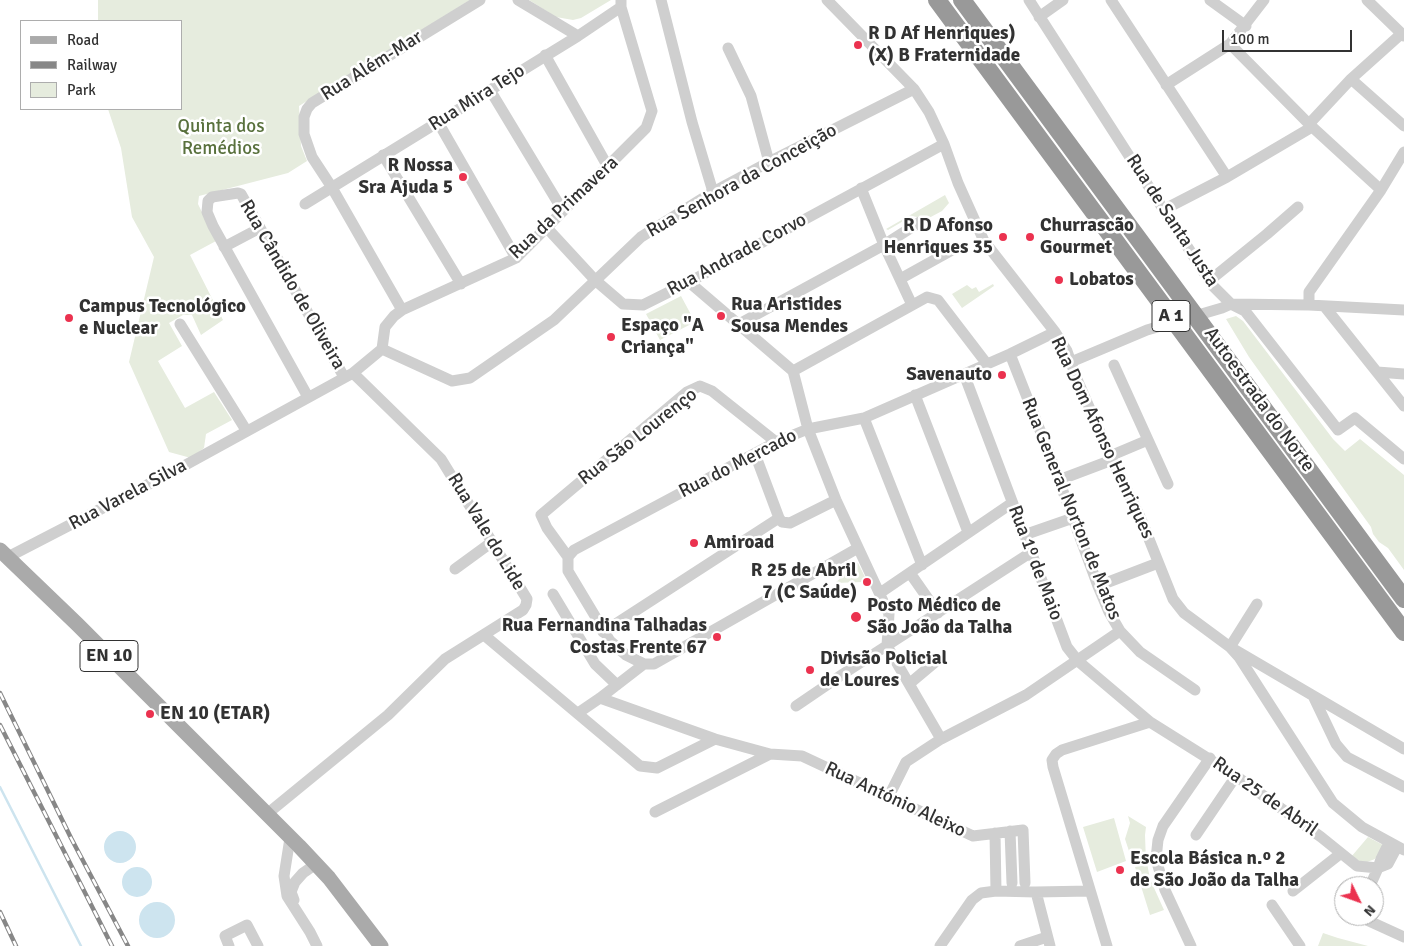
<!DOCTYPE html>
<html>
<head>
<meta charset="utf-8">
<style>
  body { margin:0 }
  #map { position:relative; width:1404px; height:946px; overflow:hidden; background:#fff; font-family:Signika,sans-serif }
  canvas { display:block }
  .legend { position:absolute; left:20px; top:20px; width:162px; height:90px; box-sizing:border-box; background:#fff; border:1px solid #adadad; margin:0; padding:6px 9px; list-style:none; font-size:15px; color:#323232 }
  .legend li { display:flex; align-items:center; gap:10px; height:25px }
  .legend b { width:25px; border:1px solid #adadad }
  .north { position:absolute; left:1334px; top:876px; width:50px; height:50px; box-sizing:border-box; background:#fff; border:1px solid #adadad; border-radius:50%; rotate:132deg; font-size:14px; font-weight:700; line-height:20px; text-align:center; color:#323232 }
  .north::after { content:''; display:block; margin:auto; width:18px; height:22px; background:#eb324f; clip-path:polygon(50% 0,100% 100%,50% 72%,0 100%) }
  .scale { position:absolute; left:1222px; top:30px; width:130px; height:22px; box-sizing:border-box; border:2px solid #323232; border-top:0; padding-left:6px; font-size:15px; line-height:18px; white-space:nowrap; color:#323232; -webkit-text-stroke:4px #fff; paint-order:stroke }
</style>
</head>
<body>
<div id="map">
<canvas width="1404" height="946"></canvas>
<ul class="legend">
<li><b style="height:6px;background:#aaa"></b>Road</li>
<li><b style="height:6px;background:#878787"></b>Railway</li>
<li><b style="height:14px;background:#e6ecde"></b>Park</li>
</ul>
<div class="north">N</div>
<div class="scale">100 m</div>
</div>
<script>
const ctx = document.querySelector('canvas').getContext('2d');
ctx.lineJoin = 'round';
function fillPath(path, color) { ctx.fillStyle = color; ctx.fill(path, 'evenodd'); }
const poly = rows => new Path2D(rows.map(r => 'M' + r).join(''));
function trace(path, color, width, dash) { ctx.strokeStyle = color; ctx.lineWidth = width; ctx.lineCap = dash ? 'butt' : 'round'; ctx.setLineDash(dash || []); ctx.stroke(path); }
function label(font, color, halo, rows, align = 'center') {
  ctx.font = font + ' Signika,sans-serif'; ctx.lineWidth = 5; ctx.setLineDash([]); ctx.textBaseline = 'middle'; ctx.strokeStyle = halo; ctx.fillStyle = color; for (const [text, x, y, turn = 0] of rows) {
    ctx.save(); ctx.translate(x, y); ctx.rotate((+turn || 0) * Math.PI / 180); ctx.textAlign = isNaN(turn) ? turn : align; if (halo) ctx.strokeText(text, 0, 0); ctx.fillText(text, 0, 0); ctx.restore();
  }
}
fillPath(poly([
  [98,0,470,0,299,106,301,146,307,161,288,173,199,196,198,204,216,241,190,255,223,320,201,335,192,315,183,315,169,323,182,346,158,361,185,408,214,392,232,420,206,434,204,448,191,458,169,452,129,362,154,257,132,217,121,148,108,109,181,109,181,21,98,21],
  [529,0,611,0,581,18,573,20,556,17],
  [945,195,949,203,942,211,927,219,912,216,888,230,886,229],
  [993,284,994,286,962,308,952,294,967,285,972,289,976,287,979,292],
  [681,296,695,322,660,340,646,314],
  [1236,316,1243,321,1333,439,1345,451,1360,439,1404,475,1404,570,1388,548,1379,542,1373,534,1371,527,1249,357,1226,319],
  [851,560,858,563,870,587,863,582,835,583,850,570,845,564],
  [1128,816,1146,827,1145,835,1146,862,1134,866,1125,839,1130,823],
  [1114,818,1126,861,1097,872,1083,827],
  [1368,837,1383,845,1375,859,1367,862,1359,861,1351,857],
  [1147,863,1150,879,1164,910,1150,915,1135,867],
  [1323,933,1338,938,1368,946,1318,946]
]), '#e6ecde');
fillPath(poly([
  '104 847a16 16 0 1 1 32 0a16 16 0 1 1-32 0Z',
  '122 882a15 15 0 1 1 30 0a15 15 0 1 1-30 0Z',
  '139 920a18 18 0 1 1 36 0a18 18 0 1 1-36 0Z'
]), '#cde4ef');
trace(poly([
  [0,787,81,946]
]), '#cde4ef', 2.5);
trace(poly([
  [518,0,578,36],
  [661,0,692,122,713,192],
  [827,0,914,89,929,112,944,144,958,183,984,241,1055,332,1067,351,1076,377,1112,460,1141,519,1173,599,1184,613,1230,647,1239,657,1333,803,1362,827,1404,850],
  [1029,0,1212,285,1231,304,1245,311,1338,430,1355,418,1404,459],
  [1111,0,1227,177],
  [1210,0,1246,26],
  [1367,0,1404,36],
  [1039,17,1063,0],
  [1230,44,1309,124,1381,190],
  [728,48,751,96,769,162],
  [545,55,608,167],
  [1351,79,1404,126],
  [1166,85,1230,44,1264,0],
  [490,90,563,211],
  [438,122,516,258],
  [1309,124,1351,79,1401,34],
  [383,155,461,284],
  [861,188,884,245,912,305],
  [305,204,578,36,621,7],
  [1163,210,1227,177,1312,127],
  [547,228,595,280,623,304,643,305,689,282,944,144],
  [224,247,260,228],
  [900,279,954,249],
  [1209,281,1267,234,1298,207],
  [689,282,793,371,808,429,836,500,889,614,887,646],
  [1309,305,1309,292,1381,190,1404,152],
  [1325,307,1404,406],
  [402,310,331,186,312,157,304,134,304,117,307,109,312,103,480,0],
  [180,324,246,430],
  [739,324,884,245,920,222],
  [382,349,452,381,470,378,554,320,641,237,713,192,769,162,914,89],
  [1010,354,1047,448,1098,586,1109,612,1120,631,1140,652,1195,690],
  [1071,362,1147,330,1222,308,1231,304,1309,305,1404,310],
  [1114,365,1168,484],
  [793,371,927,297,938,300,987,364],
  [1377,372,1404,374],
  [964,374,1067,647,1078,661,1150,722,1236,776,1321,837,1357,866,1378,868,1388,864,1397,847],
  [915,395,968,532],
  [308,397,213,226,207,212,208,201,212,197,238,193,241,194,344,377],
  [864,418,922,565],
  [755,454,779,518,782,522,790,523,836,500],
  [1110,456,1148,440],
  [1059,480,1112,460],
  [1024,535,1073,518],
  [8,557,180,468,353,373,382,349,385,327,394,316,402,310,516,258,646,128,652,111,621,7,621,0],
  [568,557,574,550,776,442,808,429,864,418,1010,354,1055,332],
  [568,557,568,571,610,641,626,655,644,664,654,664,858,548],
  [568,557,547,528,541,515,687,392,700,386,712,391,776,442],
  [455,569,492,542],
  [910,573,938,613],
  [1098,586,1158,563],
  [880,593,1012,503],
  [553,594,595,664,617,685],
  [1257,604,1230,647,1404,749],
  [603,632,779,518],
  [484,635,640,766,657,768,715,739],
  [887,646,941,739],
  [909,684,940,658],
  [600,698,715,739,770,754,802,756,973,836,1023,830,1025,883],
  [1314,698,1336,744,1347,757,1404,787],
  [796,706,843,674,1030,553],
  [578,713,600,698,644,664],
  [889,796,906,762,941,739,1026,695,1120,631],
  [655,812,770,754],
  [267,814,388,715,445,659,523,610,526,605,527,599,441,459,353,373],
  [1010,831,1012,883],
  [995,833,996,891],
  [1196,835,1236,776],
  [290,838,284,876,287,896,310,932,317,946],
  [1370,886,1378,868,1381,859,1389,843],
  [1293,891,1340,854],
  [1036,892,1050,946],
  [294,900,291,892,295,882,303,873,316,864],
  [1272,905,1300,946],
  [1358,916,1404,937],
  [229,946,225,936,247,925,258,946],
  [940,946,972,900,981,893,996,891,1036,892,1090,891],
  [1020,946,1047,937],
  [1107,946,1053,767,1052,760,1056,754,1062,750,1150,722],
  [1191,946,1165,890,1156,859,1158,840,1163,826,1210,758]
]), '#cfcfcf', 11);
trace(poly([
  [0,550,77,624,299,846,329,878,381,946]
]), '#aaa', 15);
trace(poly([
  [937,0,1404,632],
  [962,0,1404,599]
]), '#999', 18);
const rail = poly([
  [0,693,71,838,128,946],
  [0,725,112,946],
  [0,912,16,946]
]);
trace(rail, '#878787', 4.5);
trace(rail, '#fff', 2.5, [8]);
for (const [x, y, r, color] of [
  [858,45,5,"#eb324f"],
  [463,177,5,"#eb324f"],
  [1003,237,5,"#eb324f"],
  [1030,237,5,"#eb324f"],
  [1059,280,5,"#eb324f"],
  [721,316,5,"#eb324f"],
  [69,318,5,"#eb324f"],
  [611,337,5,"#eb324f"],
  [1002,375,5,"#eb324f"],
  [694,543,5,"#eb324f"],
  [867,582,5,"#eb324f"],
  [856,617,6,"#eb324f"],
  [717,637,5,"#eb324f"],
  [810,670,5,"#eb324f"],
  [150,714,5,"#eb324f"],
  [1120,870,5,"#eb324f"]
]) { const dot = new Path2D(); dot.arc(x, y, r, 0, 2 * Math.PI); ctx.fillStyle = color; ctx.fill(dot); trace(dot, '#fff', 2); }
for (const [x, y, w] of [
  [1171,316,38],
  [109,656,58]
]) { const box = new Path2D(); box.roundRect(x - w / 2, y - 15.5, w, 31, 4); ctx.fillStyle = '#fff'; ctx.fill(box); trace(box, '#323232', 1); }
label('bold 18px', '#323232', null, [
  ["A 1",1171,316],
  ["EN 10",109,656]
]);
label('bold 19px', '#323232', '#fff', [
  ["R D Af Henriques)",868,34],
  ["(X) B Fraternidade",868,56],
  ["R Nossa",453,166,"right"],
  ["Sra Ajuda 5",453,188,"right"],
  ["R D Afonso",993,226,"right"],
  ["Henriques 35",993,248,"right"],
  ["Churrascão",1040,226],
  ["Gourmet",1040,248],
  ["Lobatos",1069,280],
  ["Rua Aristides",731,305],
  ["Sousa Mendes",731,327],
  ["Campus Tecnológico",79,307],
  ["e Nuclear",79,329],
  ["Espaço \"A",621,326],
  ["Criança\"",621,348],
  ["Savenauto",992,375,"right"],
  ["Amiroad",704,543],
  ["R 25 de Abril",857,571,"right"],
  ["7 (C Saúde)",857,593,"right"],
  ["Posto Médico de",867,606],
  ["São João da Talha",867,628],
  ["Rua Fernandina Talhadas",707,626,"right"],
  ["Costas Frente 67",707,648,"right"],
  ["Divisão Policial",820,659],
  ["de Loures",820,681],
  ["EN 10 (ETAR)",160,714],
  ["Escola Básica n.º 2",1130,859],
  ["de São João da Talha",1130,881]
], 'left');
label('19px', '#323232', '#fff', [
  ["Rua Além-Mar",372,66,-32],
  ["Rua Mira Tejo",477,98,-32],
  ["Rua Senhora da Conceição",742,181,-29],
  ["Rua da Primavera",564,208,-43],
  ["Rua de Santa Justa",1172,221,57],
  ["Rua Andrade Corvo",737,255,-28],
  ["Rua Cândido de Oliveira",292,285,60],
  ["Autoestrada do Norte",1259,400,54],
  ["Rua São Lourenço",638,437,-38],
  ["Rua Dom Afonso Henriques",1102,438,65],
  ["Rua do Mercado",738,464,-27],
  ["Rua Varela Silva",128,495,-28],
  ["Rua General Norton de Matos",1071,509,68],
  ["Rua Vale do Lide",486,532,59],
  ["Rua 1º de Maio",1035,563,69],
  ["Rua 25 de Abril",1265,797,35],
  ["Rua António Aleixo",895,800,25]
]);
label('19px', '#59713d', '#fff', [
  ["Quinta dos",221,127],
  ["Remédios",221,149]
]);
</script>
</body>
</html>
